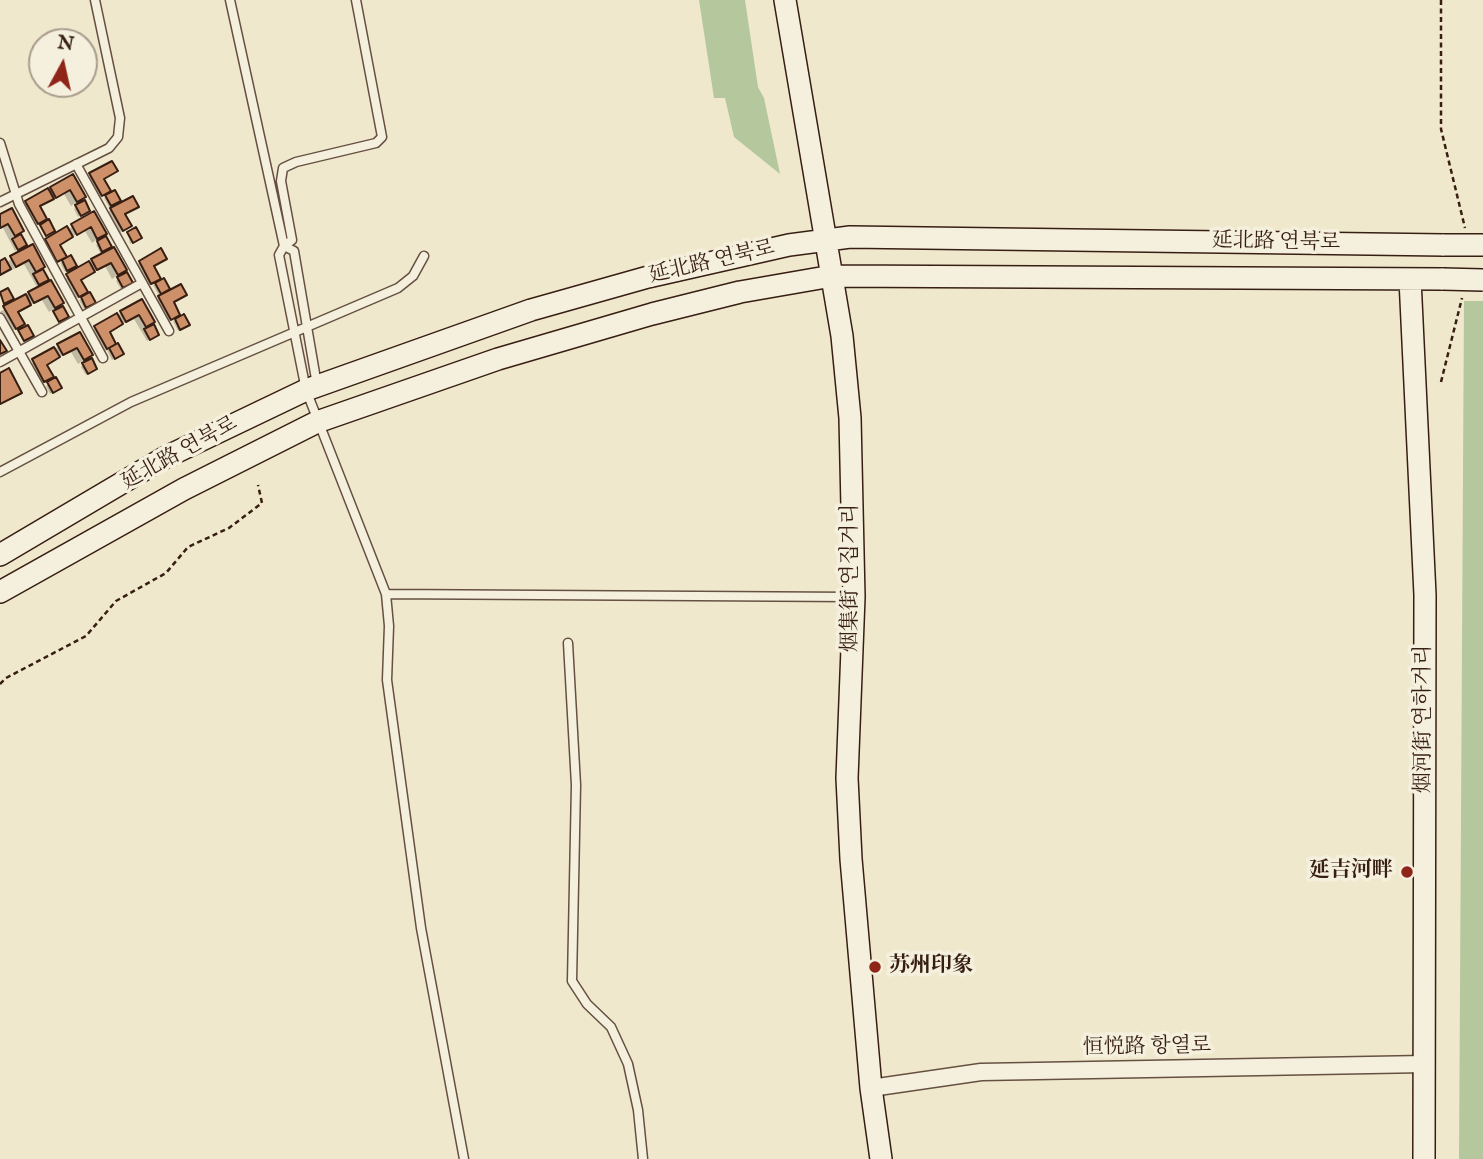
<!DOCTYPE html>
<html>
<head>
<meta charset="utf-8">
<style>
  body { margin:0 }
  #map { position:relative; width:1483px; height:1159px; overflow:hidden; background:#f0e8cc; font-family:"IM FELL English",serif }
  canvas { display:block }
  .north { position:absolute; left:28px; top:28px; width:70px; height:70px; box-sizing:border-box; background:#f5f0de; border:2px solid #a99c8d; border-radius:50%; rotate:8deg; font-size:19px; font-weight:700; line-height:28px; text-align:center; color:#371e13 }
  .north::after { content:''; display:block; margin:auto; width:24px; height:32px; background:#8f2418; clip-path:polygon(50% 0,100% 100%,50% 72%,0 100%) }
</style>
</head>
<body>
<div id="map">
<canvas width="1483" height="1159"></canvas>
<div class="north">N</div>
</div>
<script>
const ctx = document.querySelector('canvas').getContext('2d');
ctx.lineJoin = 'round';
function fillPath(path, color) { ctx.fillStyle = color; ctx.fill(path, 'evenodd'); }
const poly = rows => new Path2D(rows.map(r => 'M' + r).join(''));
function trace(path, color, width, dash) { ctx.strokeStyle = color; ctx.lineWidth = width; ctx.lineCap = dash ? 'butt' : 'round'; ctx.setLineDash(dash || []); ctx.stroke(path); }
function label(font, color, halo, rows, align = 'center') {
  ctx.font = font + ' "IM FELL English","Noto Serif SC","Noto Serif KR",serif'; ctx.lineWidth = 7; ctx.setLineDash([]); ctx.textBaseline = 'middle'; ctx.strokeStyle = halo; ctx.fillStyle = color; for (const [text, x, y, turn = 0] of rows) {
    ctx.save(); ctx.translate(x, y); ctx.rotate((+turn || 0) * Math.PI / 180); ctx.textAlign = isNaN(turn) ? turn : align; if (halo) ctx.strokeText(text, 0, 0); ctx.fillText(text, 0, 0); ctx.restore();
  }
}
fillPath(poly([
  [699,0,745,0,758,87,764,98,780,174,734,137,725,98,714,98],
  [1464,301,1483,301,1483,1159,1459,1159]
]), '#b5c79c');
fillPath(poly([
  [111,163,116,171,103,180,109,191,96,200,85,180],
  [72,177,84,197,71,206,64,194,50,200,39,208,45,218,32,228,21,207],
  [114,193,116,203,109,207,104,198],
  [84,203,88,211,78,217,74,209],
  [137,206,124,216,130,226,117,235,106,215,111,209],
  [93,214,105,234,92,243,85,231,71,237,59,246,65,257,52,266,41,246],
  [0,216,19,233,25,244,23,246,15,251,3,228,0,229],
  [128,233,138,239,130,244],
  [106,239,110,247,103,254,125,270,112,279,105,266,91,273,80,281,86,292,73,301,62,281,102,256,96,245],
  [32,246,47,280,39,287,62,303,49,312,42,300,28,306,17,313,23,324,10,333,0,312,38,289,24,264,0,276,0,263,5,263],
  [70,258,73,268,65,272,60,263],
  [165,259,153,268,158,278,146,288,134,267,140,262],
  [118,279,128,285,121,289,116,281],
  [164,280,166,290,158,294,153,285],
  [89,294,92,305,84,309,79,300],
  [185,295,172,304,178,314,165,324,154,303,159,298],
  [142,301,153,321,145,329,155,337,147,341,134,319,120,325,108,333,114,344,108,349,118,345,120,356,112,360,107,350,101,353,90,332],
  [183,316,186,326,178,331,173,321],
  [79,334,91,355,78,364,71,352,57,358,46,366,52,377,39,386,28,366],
  [83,365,93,371,86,375,81,367],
  [56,380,58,390,50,394,46,386]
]), '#0003');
const building = poly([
  [112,161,118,171,104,179,111,191,102,196,89,173,112,161],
  [73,174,86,197,77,202,70,190,56,198,50,187,73,174],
  [48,188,54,199,40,206,47,219,38,224,25,201,48,188],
  [115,190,121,201,111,206,105,195,115,190],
  [133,196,139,207,125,214,132,226,123,231,110,208,133,196],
  [85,200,90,211,81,216,75,205,85,200],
  [12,208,24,231,15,236,8,224,0,228,0,214,12,208],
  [94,211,107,234,97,239,91,227,77,235,71,224,94,211],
  [49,219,55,231,46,236,40,225,49,219],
  [67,226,73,237,60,245,67,257,57,262,45,239,67,226],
  [136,227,142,238,133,243,127,232,136,227],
  [21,234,27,245,18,250,12,239,21,234],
  [106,236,112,247,102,252,97,241,106,236],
  [33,244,45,267,36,272,29,260,16,267,10,256,33,244],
  [114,247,127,270,118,275,111,263,97,270,91,259,114,247],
  [161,248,167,259,154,266,161,279,151,284,139,261,161,248],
  [71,255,77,266,67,271,62,260,71,255],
  [5,258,11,269,0,275,0,261,5,258],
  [89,261,95,272,81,280,88,292,79,297,66,274,89,261],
  [43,269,49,280,39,285,33,274,43,269],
  [127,272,133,283,123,288,117,277,127,272],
  [164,278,170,289,161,294,155,283,164,278],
  [51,280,64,303,55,308,48,296,34,303,28,292,51,280],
  [181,284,187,295,174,302,180,315,171,320,158,296,181,284],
  [8,288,14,299,4,304,0,292,8,288],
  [90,292,96,303,86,308,81,297,90,292],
  [26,294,31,305,18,312,25,324,16,329,3,306,26,294],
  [142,299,155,322,146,327,139,315,126,322,120,311,142,299],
  [63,306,69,317,59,322,53,311,63,306],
  [117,313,123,324,110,332,116,344,107,349,94,326,117,313],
  [184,314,190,325,180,330,175,319,184,314],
  [154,324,159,335,150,340,144,329,154,324],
  [28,325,34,336,24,341,18,330,28,325],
  [80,332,93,355,84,360,77,348,63,355,57,344,80,332],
  [0,340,7,351,0,354,0,340],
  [118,343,124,354,115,359,109,348,118,343],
  [54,347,60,357,47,365,54,377,44,382,32,359,54,347],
  [92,358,97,369,88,374,82,363,92,358],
  [9,368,22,393,0,404,0,373,9,368],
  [56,377,62,388,53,393,47,382,56,377]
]);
fillPath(building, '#cd9068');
trace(building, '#371e13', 2);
const lane = poly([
  [230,0,284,246,292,240,281,181,283,168,296,162,376,143,382,137,356,0],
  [0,143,19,204,103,358],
  [76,164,169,331],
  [0,202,109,148,118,137,120,118,95,0],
  [0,318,42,392],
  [0,362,142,283],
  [317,385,294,251,284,246,279,255,306,390,386,594,389,626,387,680,421,928,464,1159],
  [0,472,131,402,398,288,413,276,424,256],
  [386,594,852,597],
  [568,643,576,785,572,981,587,1004,611,1027,628,1064,638,1110,643,1159]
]);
const street = poly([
  [871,1088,981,1072,1425,1064]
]);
const secondary = poly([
  [785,0,842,336,850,418,854,597,847,778,851,859,871,1088,881,1159],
  [1410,279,1425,595,1424,1159],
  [0,555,164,458,306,390,531,310,648,277,789,245,850,237,1444,245],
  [0,592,184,489,317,422,498,359,652,314,740,292,832,276,1443,279]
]);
trace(lane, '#655041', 11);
trace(street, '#655041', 19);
trace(secondary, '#371e13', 24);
trace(poly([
  [1441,0,1441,129,1465,228],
  [1441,382,1462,298],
  [0,684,6,678,86,636,116,601,166,573,188,547,229,528,262,503,258,485]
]), '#371e13', 2.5, [5, 3.5]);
trace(lane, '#f5f0de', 8);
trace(street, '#f5f0de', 16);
trace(secondary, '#f5f0de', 21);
const secondaryBridge = poly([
  [1444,245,1483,245],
  [1443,279,1483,280]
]);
trace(secondaryBridge, '#371e13', 24, []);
trace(secondaryBridge, '#f5f0de', 21);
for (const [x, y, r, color] of [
  [1407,872,7,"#8f2418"],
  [875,967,7,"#8f2418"]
]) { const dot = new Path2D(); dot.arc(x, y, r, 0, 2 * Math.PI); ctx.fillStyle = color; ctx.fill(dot); trace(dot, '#f5f0de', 2.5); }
label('21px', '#371e13', '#f5f0de', [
  ["延北路 연북로",1276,243,1],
  ["延北路 연북로",712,263,-13],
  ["延北路 연북로",180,454,-29],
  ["烟集街 연집거리",852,578,-90],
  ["烟河街 연하거리",1425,719,-90],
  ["恒悦路 항열로",1147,1048,-1]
]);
label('bold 21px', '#371e13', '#f5f0de', [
  ["延吉河畔",1393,872],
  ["苏州印象",889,967,"left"]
], 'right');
</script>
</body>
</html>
